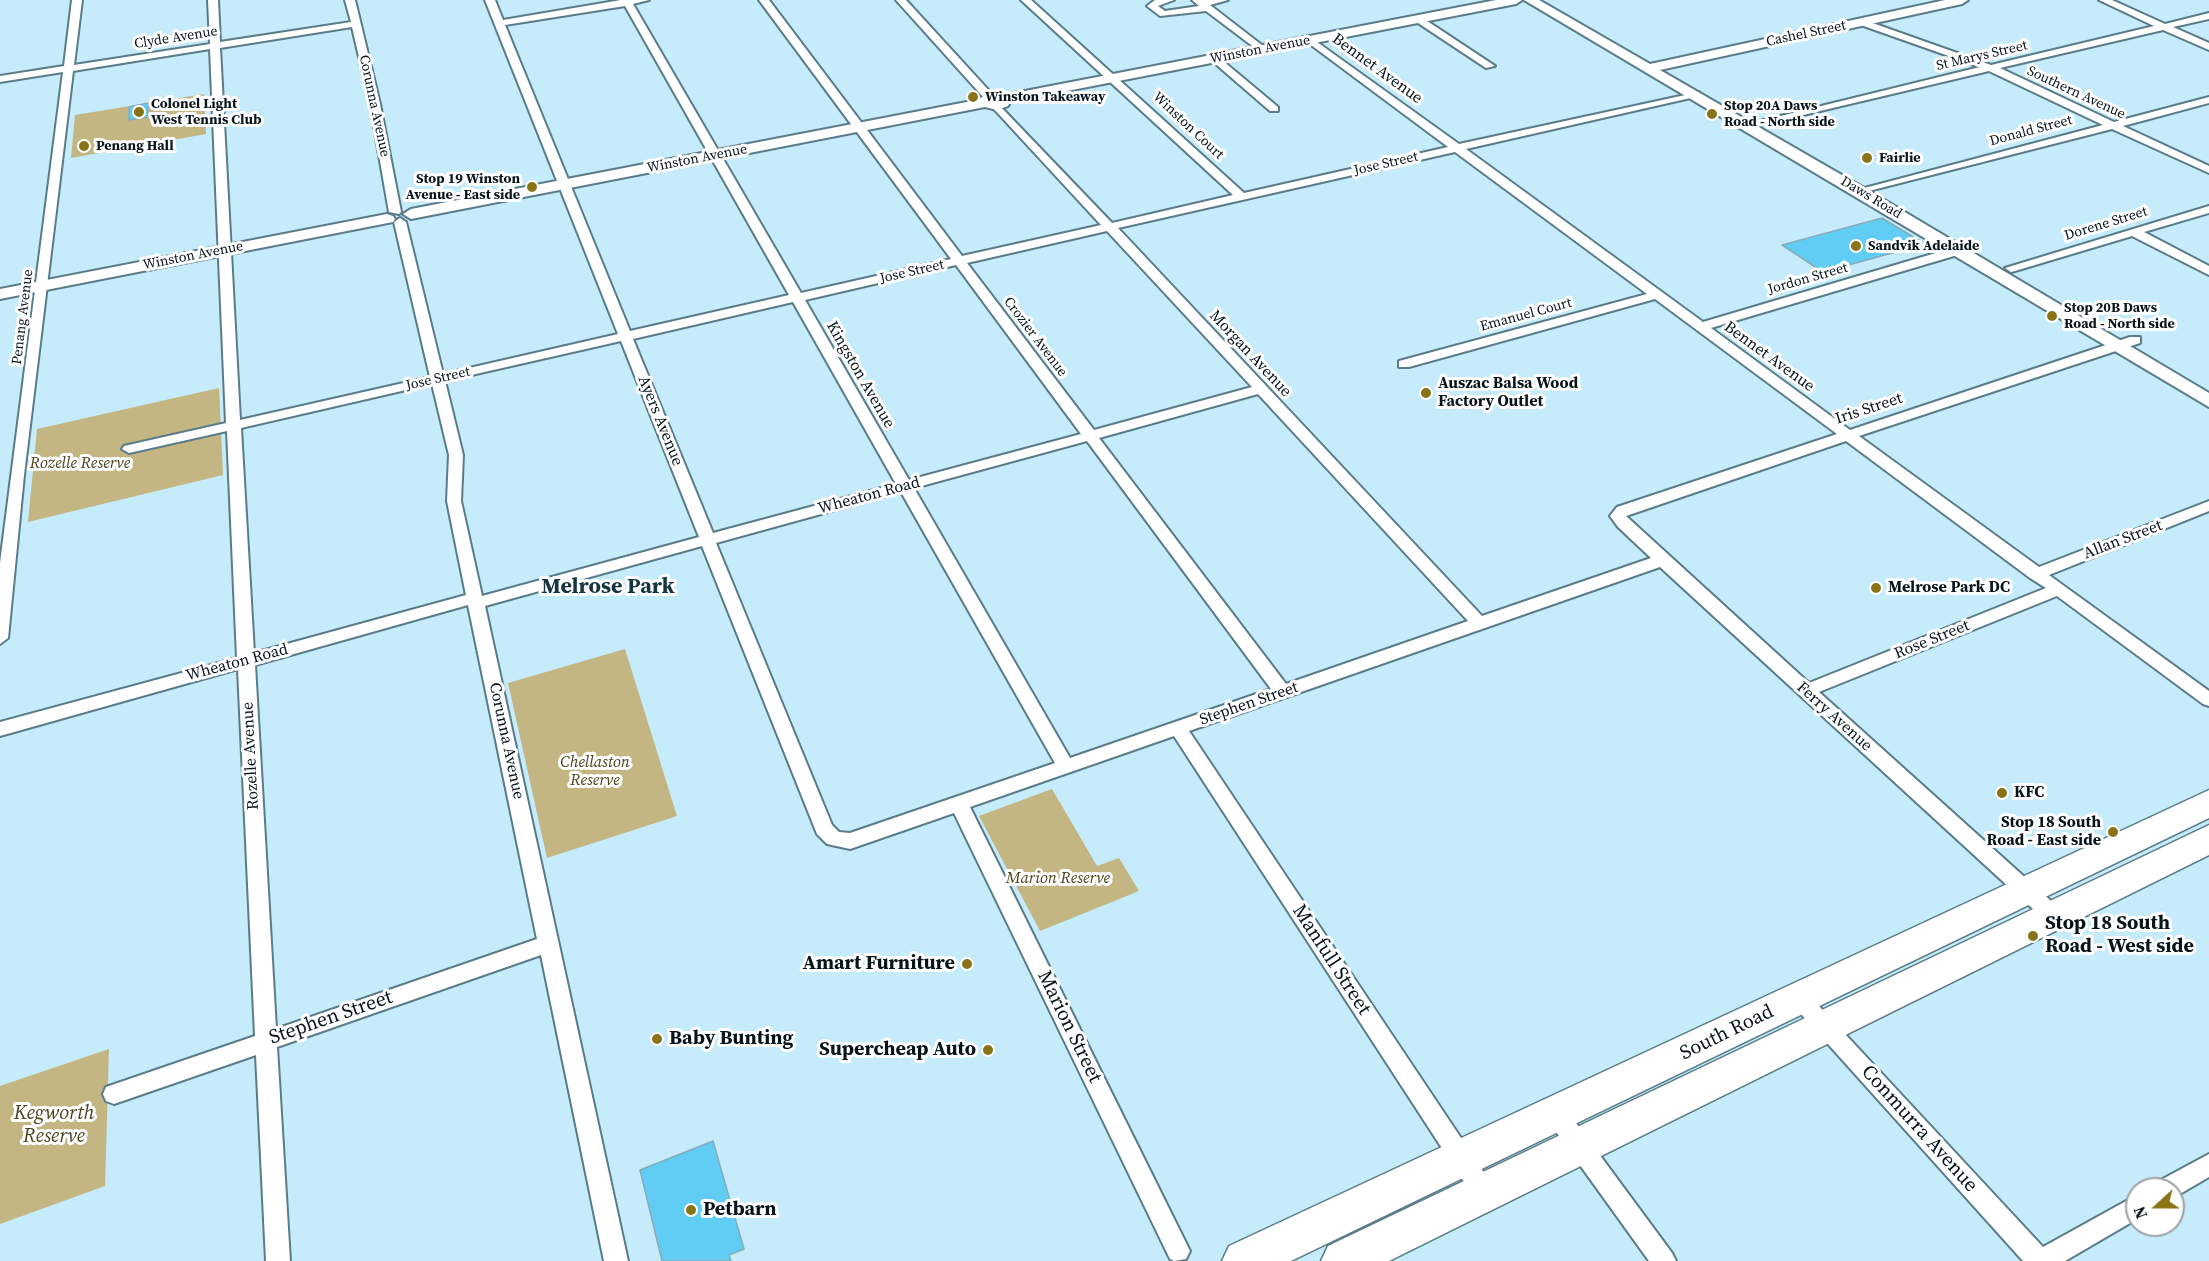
<!DOCTYPE html>
<html>
<head>
<meta charset="utf-8">
<style>
  body { margin:0 }
  #map { position:relative; width:2209px; height:1261px; overflow:hidden; background:#c6ebfa; font-family:"Source Serif 4",serif }
  canvas { display:block }
  .north { position:absolute; left:2125px; top:1177px; width:60px; height:60px; box-sizing:border-box; background:#fff; border:2px solid #9ca1a3; border-radius:50%; rotate:249deg; font-size:16px; font-weight:700; line-height:24px; text-align:center; color:#071419 }
  .north::after { content:''; display:block; margin:auto; width:21px; height:27px; background:#887417; clip-path:polygon(50% 0,100% 100%,50% 72%,0 100%) }
</style>
</head>
<body>
<div id="map">
<canvas width="2209" height="1261"></canvas>
<div class="north">N</div>
</div>
<script>
const ctx = document.querySelector('canvas').getContext('2d');
ctx.lineJoin = 'round';
function fillPath(path, color) { ctx.fillStyle = color; ctx.fill(path, 'evenodd'); }
const poly = rows => new Path2D(rows.map(r => 'M' + r).join(''));
function trace(path, color, width, dash) { ctx.strokeStyle = color; ctx.lineWidth = width; ctx.lineCap = dash ? 'butt' : 'round'; ctx.setLineDash(dash || []); ctx.stroke(path); }
function label(font, color, halo, rows, align = 'center') {
  ctx.font = font + ' "Source Serif 4",serif'; ctx.lineWidth = 6; ctx.setLineDash([]); ctx.textBaseline = 'middle'; ctx.strokeStyle = halo; ctx.fillStyle = color; for (const [text, x, y, turn = 0] of rows) {
    ctx.save(); ctx.translate(x, y); ctx.rotate((+turn || 0) * Math.PI / 180); ctx.textAlign = isNaN(turn) ? turn : align; if (halo) ctx.strokeText(text, 0, 0); ctx.fillText(text, 0, 0); ctx.restore();
  }
}
fillPath(poly([
  [204,94,206,134,71,158,75,115],
  [219,388,223,475,28,522,37,429],
  [625,649,677,816,547,858,508,683],
  [1052,789,1097,866,1119,858,1139,891,1040,931,979,816],
  [109,1049,105,1186,0,1224,0,1086]
]), '#c3b683');
const building = poly([
  [148,103,148,117,129,120,129,107,148,103],
  [1882,218,1930,247,1912,252,1903,250,1823,272,1782,245,1882,218],
  [713,1141,744,1249,729,1255,731,1261,662,1261,640,1170,713,1141]
]);
fillPath(building, '#61cdf4');
trace(building, '#88abb9', 1.5);
const street = poly([
  [72,0,82,0,74,65,210,44,208,0,218,0,220,42,351,22,345,0,355,0,380,104,401,212,399,214,389,212,370,104,352,27,220,48,240,420,430,377,394,222,400,218,406,222,443,374,618,334,485,0,495,0,503,20,621,0,649,0,633,4,801,293,951,259,759,0,769,0,962,256,1101,225,993,108,993,104,997,103,1112,223,1233,195,1021,0,1031,0,1244,193,1448,147,1307,42,1305,40,1310,37,1459,144,1699,92,1699,96,1695,97,1466,149,1703,322,1956,247,1964,247,1964,253,1711,328,1850,430,2130,337,2140,337,2140,343,1859,436,2039,567,2209,501,2209,511,2049,575,2209,691,2209,706,2203,704,2057,596,1819,692,2060,909,2063,915,2060,921,2053,923,2046,921,1660,567,1189,731,1491,1183,1495,1191,1491,1199,1483,1202,1475,1199,1174,736,970,807,1186,1243,1190,1251,1186,1259,1174,1261,1170,1259,954,813,850,849,827,844,817,834,702,546,485,606,628,1261,604,1261,541,955,277,1047,290,1261,266,1261,256,1055,114,1104,106,1101,103,1094,106,1087,255,1036,238,669,0,736,0,722,237,658,227,431,129,453,122,449,124,446,226,423,210,49,73,71,24,475,8,638,0,644,0,563,63,72,0,82,0,76,64,66,72,0],
  [625,6,789,295,630,331,505,25,625,6],
  [1455,152,1647,294,1399,361,1399,367,1409,367,1655,299,1837,434,1617,507,1610,516,1618,527,1651,558,1482,616,1118,228,1455,152],
  [1107,231,1252,387,1094,430,967,263,1107,231],
  [956,265,1081,434,909,480,805,300,956,265],
  [793,302,896,484,713,533,633,339,793,302],
  [621,341,699,537,482,596,461,501,463,455,445,381,621,341],
  [432,384,449,455,447,501,466,595,254,653,241,428,432,384],
  [1258,394,1468,621,1286,684,1099,438,1258,394],
  [1087,441,1271,689,1070,758,914,488,1087,441],
  [1846,441,2030,578,2046,588,1809,683,1626,516,1846,441],
  [901,492,1055,763,850,833,839,832,832,825,716,543,901,492],
  [468,605,537,939,276,1029,255,665,468,605],
  [896,0,906,0,993,95,993,99,985,99,896,0],
  [1155,0,1174,0,1158,6,1165,11,1199,6,1192,0,1228,0,1210,5,1267,49,1259,51,1206,11,1160,16,1147,6,1155,0],
  [2099,0,2112,0,2165,24,2209,13,2209,19,2173,27,2209,43,2209,50,2163,30,2000,68,2114,122,2209,97,2209,103,2123,126,2209,166,2209,173,2112,129,1857,194,1857,190,2103,125,1989,71,1761,125,1756,122,1980,67,1858,24,1858,20,1864,20,1991,65,2154,26,2099,0],
  [1418,16,1421,17,1495,66,1486,68,1415,21,1413,19,1418,16],
  [1211,56,1217,56,1278,107,1278,111,1270,111,1211,60,1211,56],
  [2209,206,2209,213,2144,232,2209,266,2209,275,2132,236,2015,271,2011,272,2005,268,2209,206],
  [1799,989,1806,992,2043,1247,2137,1195,2137,1219,2065,1261,2023,1261,1792,1004,1789,998,1792,992,1799,989],
  [1557,1105,1565,1108,1672,1253,1676,1261,1649,1261,1549,1122,1546,1115,1549,1108,1557,1105],
  [2209,1154,2209,1177,2173,1198,2173,1189,2156,1189,2159,1181,2209,1154]
]);
const secondary = poly([
  [1496,0,1522,0,1516,4,1010,102,1008,106,997,110,985,107,411,219,403,214,411,209,977,100,989,93,1004,95,1496,0],
  [1524,0,1539,0,1650,64,1945,0,1968,0,1962,4,1660,70,1866,189,2209,393,2209,407,1524,0],
  [387,214,393,216,395,219,393,222,0,299,0,289,387,214]
]);
const highway = poly([
  [2209,790,2209,818,1291,1261,1222,1261,1229,1246,2209,790],
  [2209,825,2209,855,1389,1261,1321,1261,1328,1246,2209,825]
]);
trace(street, '#5a7c89', 4);
trace(secondary, '#5a7c89', 4);
trace(highway, '#5a7c89', 3);
fillPath(street, '#fff');
fillPath(secondary, '#fff');
fillPath(highway, '#fff');
for (const [x, y, r, color] of [
  [973,97,6,"#887417"],
  [139,112,6,"#887417"],
  [1712,114,6,"#887417"],
  [84,146,6,"#887417"],
  [1867,158,6,"#887417"],
  [532,187,6,"#887417"],
  [1856,246,6,"#887417"],
  [2052,316,6,"#887417"],
  [1426,393,6,"#887417"],
  [1876,588,6,"#887417"],
  [2002,793,6,"#887417"],
  [2113,832,6,"#887417"],
  [2033,936,6,"#887417"],
  [967,964,6,"#887417"],
  [657,1039,6,"#887417"],
  [988,1050,6,"#887417"],
  [691,1210,6,"#887417"]
]) { const dot = new Path2D(); dot.arc(x, y, r, 0, 2 * Math.PI); ctx.fillStyle = color; ctx.fill(dot); trace(dot, '#fff', 2); }
label('14px', '#071419', '#fff', [
  ["Cashel Street",1806,34,-12],
  ["Clyde Avenue",176,38,-9],
  ["Winston Avenue",1260,50,-11],
  ["St Marys Street",1982,56,-13],
  ["Southern Avenue",2076,93,25],
  ["Corunna Avenue",374,106,78],
  ["Winston Court",1188,126,43],
  ["Donald Street",2031,131,-15],
  ["Winston Avenue",697,159,-11],
  ["Jose Street",1386,164,-13],
  ["Daws Road",1871,198,31],
  ["Dorene Street",2106,224,-17],
  ["Winston Avenue",193,256,-11],
  ["Jose Street",912,272,-13],
  ["Jordon Street",1808,279,-16],
  ["Emanuel Court",1526,315,-15],
  ["Penang Avenue",23,317,-83],
  ["Crozier Avenue",1035,337,53],
  ["Jose Street",438,379,-13]
]);
label('bold 14px', '#071419', '#fff', [
  ["Winston Takeaway",985,97],
  ["Colonel Light",151,104],
  ["West Tennis Club",151,120],
  ["Stop 20A Daws",1724,106],
  ["Road - North side",1724,122],
  ["Penang Hall",96,146],
  ["Fairlie",1879,158],
  ["Stop 19 Winston",520,179,"right"],
  ["Avenue - East side",520,195,"right"],
  ["Sandvik Adelaide",1868,246],
  ["Stop 20B Daws",2064,308],
  ["Road - North side",2064,324]
], 'left');
label('16px', '#071419', '#fff', [
  ["Bennet Avenue",1377,69,36],
  ["Morgan Avenue",1250,354,47],
  ["Bennet Avenue",1769,357,36],
  ["Kingston Avenue",860,375,60],
  ["Iris Street",1869,409,-18],
  ["Ayers Avenue",660,421,68],
  ["Wheaton Road",869,496,-15],
  ["Allan Street",2123,540,-21],
  ["Rose Street",1932,640,-22],
  ["Wheaton Road",237,663,-15],
  ["Stephen Street",1249,704,-19],
  ["Ferry Avenue",1834,717,42],
  ["Corunna Avenue",506,741,78],
  ["Rozelle Avenue",251,756,-93]
]);
label('bold 16px', '#071419', '#fff', [
  ["Auszac Balsa Wood",1438,384],
  ["Factory Outlet",1438,402],
  ["Melrose Park DC",1888,588],
  ["KFC",2014,793],
  ["Stop 18 South",2101,823,"right"],
  ["Road - East side",2101,841,"right"]
], 'left');
label('italic 16px', '#4c421c', '#fff', [
  ["Rozelle Reserve",80,464],
  ["Chellaston",595,763],
  ["Reserve",595,781],
  ["Marion Reserve",1058,879]
]);
label('bold 20px', '#071419', '#fff', [
  ["Stop 18 South",2045,924],
  ["Road - West side",2045,947],
  ["Amart Furniture",955,964,"right"],
  ["Baby Bunting",669,1039],
  ["Supercheap Auto",976,1050,"right"],
  ["Petbarn",703,1210]
], 'left');
label('20px', '#071419', '#fff', [
  ["Manfull Street",1331,960,57],
  ["Stephen Street",331,1018,-19],
  ["Marion Street",1069,1027,64],
  ["South Road",1727,1033,-26],
  ["Conmurra Avenue",1919,1129,48]
]);
label('italic 20px', '#4c421c', '#fff', [
  ["Kegworth",54,1114],
  ["Reserve",54,1137]
]);
label('bold 22px', '#153541', '#fff', [
  ["Melrose Park",608,587]
]);
</script>
</body>
</html>
